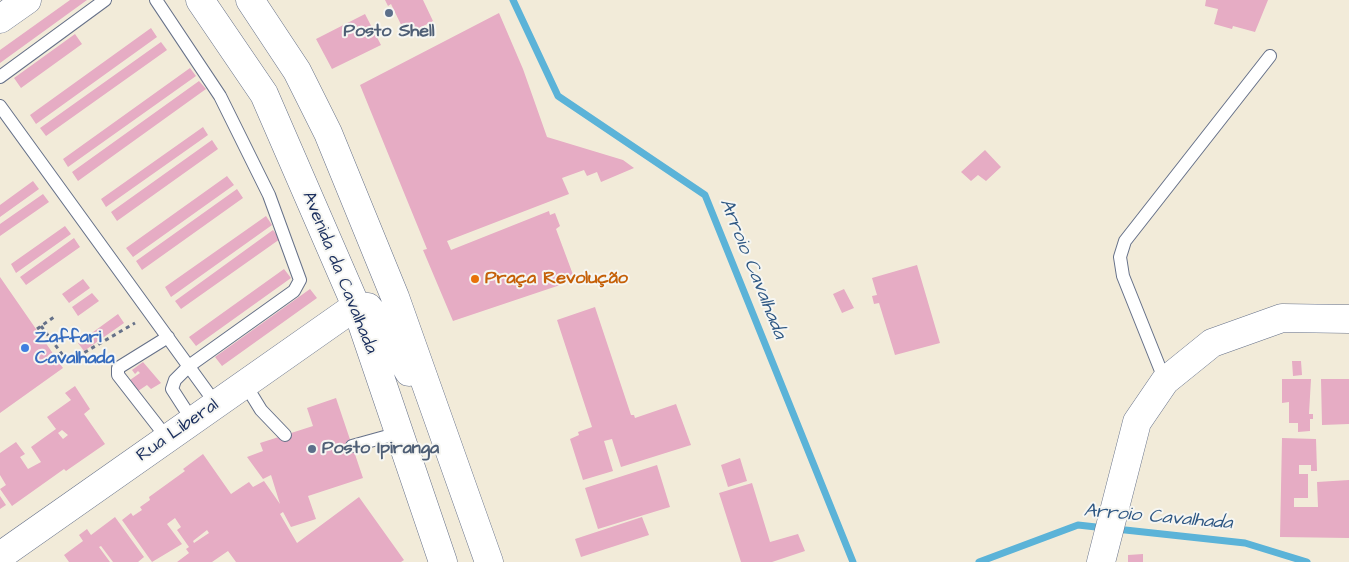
<!DOCTYPE html>
<html>
<head>
<meta charset="utf-8">
<style>
  body { margin:0 }
  canvas { display:block; background:#f2ebd9 }
</style>
</head>
<body>
<canvas width="1349" height="562"></canvas>
<script>
const ctx = document.querySelector('canvas').getContext('2d');
ctx.lineJoin = 'round';
const poly = rows => new Path2D(rows.map(r => 'M' + r).join(''));
function trace(path, color, width, dash) { ctx.strokeStyle = color; ctx.lineWidth = width; ctx.lineCap = dash ? 'butt' : 'round'; ctx.setLineDash(dash || []); ctx.stroke(path); }
function fillPath(path, color) { ctx.fillStyle = color; ctx.fill(path, 'evenodd'); }
function label(font, color, halo, rows, align = 'center') {
  ctx.font = font + ' "Architects Daughter",sans-serif'; ctx.lineWidth = 4; ctx.setLineDash([]); ctx.textBaseline = 'middle'; ctx.strokeStyle = halo; ctx.fillStyle = color; for (const [text, x, y, turn = 0] of rows) {
    ctx.save(); ctx.translate(x, y); ctx.rotate((+turn || 0) * Math.PI / 180); ctx.textAlign = isNaN(turn) ? turn : align; if (halo) ctx.strokeText(text, 0, 0); ctx.fillText(text, 0, 0); ctx.restore();
  }
}
trace(poly([
  [513,0,558,96,705,195,853,562],
  [1116,529,1245,543,1307,562],
  [979,562,1078,525,1105,528]
]), '#5bb3d8', 7);
fillPath(poly([
  [70,0,87,0,0,63,0,50],
  [385,0,423,0,433,21,406,35,391,4,388,6],
  [1206,0,1268,0,1255,32,1233,26,1232,29,1214,24,1218,9,1205,6],
  [499,13,523,69,547,137,623,160,634,168,601,182,597,172,587,176,584,170,562,178,569,194,447,241,451,250,549,211,550,215,555,213,560,226,556,229,575,280,453,321,423,250,427,249,360,85],
  [365,14,381,45,332,69,316,39],
  [151,28,157,37,36,124,30,115],
  [75,34,82,44,21,88,14,78],
  [161,42,167,50,46,136,40,128],
  [190,68,196,76,68,167,63,159],
  [199,81,206,89,78,181,72,172],
  [203,127,208,135,106,207,101,199],
  [212,140,218,149,117,221,111,212],
  [985,150,1001,167,986,181,978,175,971,181,961,172],
  [227,176,234,185,133,257,126,248],
  [33,181,39,189,0,217,0,205],
  [237,189,243,198,142,270,136,261],
  [43,194,49,202,0,236,0,224],
  [266,216,272,225,171,297,165,287],
  [65,226,71,234,16,273,11,264],
  [273,230,280,239,181,309,175,301],
  [74,238,80,247,26,285,20,277],
  [917,265,940,343,895,355,879,303,874,304,872,296,877,295,872,278],
  [284,269,291,278,196,346,189,337],
  [0,277,63,368,0,413],
  [83,279,90,288,69,303,62,294],
  [310,289,317,298,222,366,215,357],
  [844,289,854,308,842,313,833,294],
  [92,293,99,301,78,316,72,307],
  [595,307,631,415,634,415,635,418,676,404,691,445,621,467,612,439,604,441,613,471,583,480,570,439,579,435,578,432,592,427,557,320],
  [118,314,124,323,84,351,78,343],
  [1292,361,1301,361,1302,375,1293,376],
  [143,362,161,383,151,389,147,385,138,391,130,380,140,373,138,371,135,374,132,370],
  [1282,379,1311,379,1309,414,1313,414,1313,419,1310,419,1310,431,1298,432,1298,423,1289,423,1289,402,1282,403],
  [1321,379,1349,379,1349,424,1322,425],
  [75,386,90,409,84,414,105,444,66,471,64,469,12,506,0,489,6,485,0,475,0,453,16,442,25,454,20,457,28,469,41,462,31,447,56,429,47,417,71,400,65,393],
  [62,430,68,435,63,439,58,433],
  [336,398,363,478,308,496,316,519,291,527,283,512,280,514,297,543,359,497,404,560,401,562,236,562,228,551,212,562,177,562,189,553,186,549,189,547,177,530,181,527,175,518,167,524,182,544,152,562,122,520,131,513,133,516,142,510,140,507,150,500,149,497,185,471,183,469,203,454,231,494,249,482,253,487,264,481,280,504,271,475,263,479,247,457,263,451,260,443,313,426,307,408],
  [207,530,209,533,194,543,193,541],
  [1282,438,1316,439,1317,471,1311,471,1311,465,1299,465,1299,474,1308,474,1308,498,1294,498,1294,507,1318,507,1317,482,1349,480,1349,538,1280,537],
  [740,458,747,481,728,487,721,465],
  [657,465,670,507,598,529,585,488],
  [752,483,770,542,798,534,805,551,772,562,741,562,719,493],
  [0,496,6,505,0,509],
  [115,517,144,557,138,562,113,562,101,546,99,547,110,562,69,562,64,555,83,541,79,535,87,529,91,535],
  [642,517,649,535,581,557,575,539],
  [1143,554,1143,562,1128,562,1128,555]
]), '#e6acc4');
const service = poly([
  [156,0,220,96,269,195,300,280,294,291,189,366,175,380,172,389,192,420],
  [0,77,105,0],
  [0,106,216,404],
  [1165,381,1123,276,1120,257,1125,241,1270,56],
  [245,384,261,410,285,435],
  [167,438,118,375,118,368,168,337],
  [352,446,399,433]
]);
const tertiary = poly([
  [0,19,27,0],
  [0,556,356,306],
  [1101,562,1137,422,1165,381,1212,343,1282,318,1349,319]
]);
const primary = poly([
  [200,0,264,94,356,306,443,562],
  [250,0,297,71,328,133,395,297,489,562],
  [361,306,368,307,377,318,409,372]
]);
trace(service, '#667189', 14);
trace(tertiary, '#667189', 29);
trace(primary, '#667189', 29);
trace(poly([
  [41,326,68,362,135,323],
  [37,329,54,317]
]), '#667189', 3, [4, 4]);
trace(service, '#fff', 12);
trace(tertiary, '#fff', 28);
trace(primary, '#fff', 28);
for (const [x, y, r, color] of [
  [389,13,5,"#5c6f8a"],
  [475,279,5,"#e8710a"],
  [25,348,5,"#3f7fe0"],
  [312,449,5,"#5c6f8a"]
]) { const dot = new Path2D(); dot.arc(x, y, r, 0, 2 * Math.PI); ctx.fillStyle = color; ctx.fill(dot); trace(dot, '#f6f6f2', 2); }
label('bold 18px', '#4e5e75', '#f6f6f2', [
  ["Posto Shell",389,32],
  ["Posto Ipiranga",322,449,"left"]
]);
label('18px', '#1b2f5e', '#f6f6f2', [
  ["Avenida da Cavalhada",339,273,68],
  ["Rua Liberal",178,431,-35]
]);
label('bold 18px', '#c56008', '#f6f6f2', [
  ["Praça Revolução",485,279]
], 'left');
label('bold 18px', '#366cbe', '#f6f6f2', [
  ["Zaffari",35,338],
  ["Cavalhada",35,359]
], 'left');
label('italic 19px', '#2e5783', '#f6f6f2', [
  ["Arroio Cavalhada",752,269,68],
  ["Arroio Cavalhada",1158,518,5]
]);
</script>
</body>
</html>
